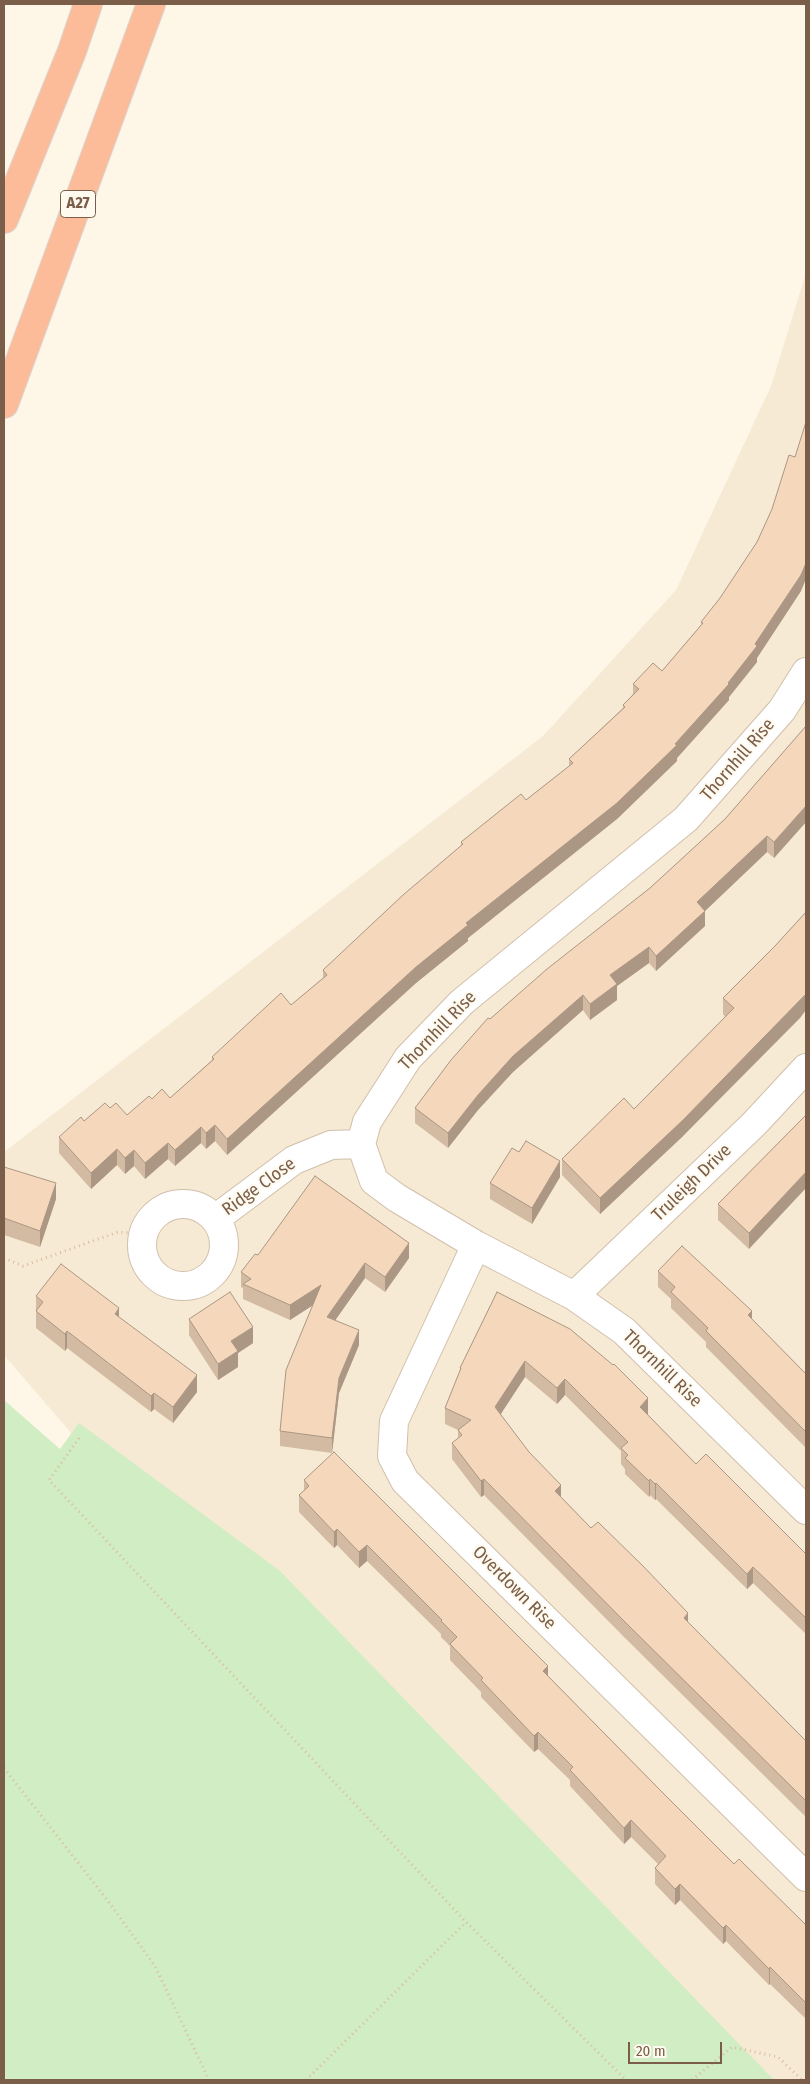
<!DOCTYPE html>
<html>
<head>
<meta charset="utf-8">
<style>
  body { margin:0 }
  #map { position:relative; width:810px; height:2084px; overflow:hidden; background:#fef7e7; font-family:"Fira Sans Condensed",sans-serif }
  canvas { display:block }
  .frame { position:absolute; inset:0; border:5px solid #7a5e49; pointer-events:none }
  .scale { position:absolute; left:628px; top:2042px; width:94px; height:22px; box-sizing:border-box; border:2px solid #7a5e49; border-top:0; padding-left:6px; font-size:15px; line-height:18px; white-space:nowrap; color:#7a5e49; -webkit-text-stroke:4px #fffaef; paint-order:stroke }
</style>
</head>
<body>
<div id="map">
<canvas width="810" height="2084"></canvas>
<div class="frame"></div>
<div class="scale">20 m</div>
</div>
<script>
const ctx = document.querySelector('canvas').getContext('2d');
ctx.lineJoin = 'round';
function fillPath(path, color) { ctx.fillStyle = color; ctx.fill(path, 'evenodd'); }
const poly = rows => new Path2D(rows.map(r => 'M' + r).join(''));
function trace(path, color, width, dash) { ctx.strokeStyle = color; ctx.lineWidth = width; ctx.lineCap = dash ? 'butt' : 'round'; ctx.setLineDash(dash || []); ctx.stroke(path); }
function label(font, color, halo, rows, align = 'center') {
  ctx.font = font + ' "Fira Sans Condensed",sans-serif'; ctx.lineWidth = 4; ctx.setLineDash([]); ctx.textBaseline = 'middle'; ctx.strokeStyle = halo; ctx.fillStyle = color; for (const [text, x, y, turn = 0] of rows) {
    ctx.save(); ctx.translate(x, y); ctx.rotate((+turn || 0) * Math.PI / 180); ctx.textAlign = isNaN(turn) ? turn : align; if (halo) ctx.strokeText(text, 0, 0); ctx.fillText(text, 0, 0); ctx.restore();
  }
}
fillPath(poly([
  [806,273,806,2080,759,2080,71,1433,4,1355,4,1152,543,736,676,590,771,386]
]), '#f6ead5');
fillPath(poly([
  [4,1400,60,1449,79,1423,280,1571,774,2080,4,2080]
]), '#d1edc4');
const street = poly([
  [806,672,782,710,686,819,462,1002,408,1058,367,1122,361,1144,374,1181,397,1198,476,1245,574,1296,624,1331,806,1510],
  '142 1245a41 41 0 1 1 82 0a41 41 0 1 1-82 0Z',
  [215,1219,294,1160,331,1145,361,1144],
  [476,1245,394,1421,392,1456,405,1481,806,1877],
  [574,1296,754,1124,806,1068]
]);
const highway = poly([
  [4,219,72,51,88,4],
  [4,404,151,4]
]);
trace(street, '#d1bfab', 30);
trace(highway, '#dcd5d0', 30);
trace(poly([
  [4,1258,23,1266,118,1232,142,1234],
  [79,1438,49,1480,466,1922,626,2080],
  [4,1768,108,1901,155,1966,209,2080],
  [306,2080,466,1922],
  [692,2080,732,2047,778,2057,802,2080]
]), '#dbbb9f', 3, [1, 4]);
trace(street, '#fff', 28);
trace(highway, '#fcbc9a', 28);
fillPath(poly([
  [801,591,757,658,757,662,729,697,729,700,677,758,677,761,617,819,468,938,468,941,416,983,227,1155,215,1141,206,1149,201,1143,175,1166,168,1159,145,1179,134,1166,125,1174,117,1165,91,1189,59,1153,59,1137,84,1121,110,1108,127,1115,152,1099,170,1098,212,1060,212,1057,291,1005,323,978,323,970,461,846,461,842,526,800,569,766,569,759,623,708,623,705,633,694,633,684,662,671,701,625,701,622],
  [806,726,806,822,774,858,767,852,705,911,705,926,656,971,649,963,617,986,617,1000,590,1020,583,1010,513,1072,478,1110,448,1148,415,1123,415,1108,490,1019,650,888,725,819],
  [806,912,806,1010,682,1137,600,1214,562,1175,562,1159,634,1109,725,1017,723,1014,723,998,775,946],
  [806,1115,749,1249,718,1220,718,1204],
  [519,1152,560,1177,532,1224,490,1199,490,1183],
  [4,1167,56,1199,40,1247,4,1235],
  [258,1255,409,1258,385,1292,365,1278,335,1320,359,1345,339,1393,332,1453,280,1446,280,1431,313,1305,290,1320,243,1299,243,1288,241,1287,241,1272],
  [658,1271,752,1319,806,1374,806,1448,706,1347,706,1342,671,1308,671,1299,658,1287],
  [497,1292,648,1414,648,1415,696,1464,806,1554,806,1634,753,1583,747,1589,656,1499,655,1500,650,1495,649,1497,625,1474,625,1469,621,1464,621,1451,565,1395,557,1404,525,1377,500,1414,561,1497,591,1528,688,1622,806,1741,806,1817,624,1637,484,1495,481,1497,452,1459,452,1443,458,1438,458,1430,445,1424,445,1408,460,1373,460,1368],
  [36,1296,119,1317,197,1392,173,1423,154,1409,151,1412,67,1348,65,1351,36,1328],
  [189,1319,253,1343,238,1353,238,1367,218,1380,189,1335],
  [304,1480,548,1676,661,1791,734,1864,806,1925,806,2017,805,2018,770,1984,769,1985,726,1941,723,1944,680,1900,675,1905,655,1884,655,1868,658,1864,631,1837,624,1844,570,1786,570,1780,538,1749,534,1752,481,1697,481,1692,450,1660,450,1646,441,1637,441,1634,367,1561,359,1568,337,1545,334,1548,299,1512,299,1495,304,1491]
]), '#d3baa2');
fillPath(poly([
  [806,563,806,579,801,591,757,658,757,662,729,697,729,700,677,758,677,761,617,819,468,938,468,941,416,983,227,1155,227,1139,416,967,466,923,675,744,728,683,755,644],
  [806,806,806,822,774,858,774,842],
  [767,836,767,852,705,911,705,926,656,971,656,956,697,902],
  [649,947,649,963,617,986,617,1000,590,1020,590,1004,610,975],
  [806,994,806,1010,800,1018,682,1137,600,1214,600,1198],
  [583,995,583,1010,513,1072,478,1110,448,1148,448,1133,478,1095,513,1056],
  [215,1125,215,1141,206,1149,206,1133],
  [201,1127,201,1143,175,1166,175,1150],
  [168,1143,168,1159,145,1179,145,1163],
  [117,1149,117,1165,91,1189,91,1173],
  [134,1150,134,1166,125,1174,125,1158],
  [560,1161,560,1177,532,1224,532,1208],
  [806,1172,806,1188,749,1249,749,1233],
  [56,1183,56,1199,40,1247,40,1231],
  [409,1243,409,1258,385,1292,385,1277],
  [365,1263,365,1278,327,1332,327,1317],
  [321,1285,321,1300,290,1320,290,1305],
  [119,1308,119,1324,115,1314],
  [752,1311,752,1328,748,1315],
  [253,1327,253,1343,238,1353,238,1367,218,1380,218,1364,231,1341],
  [359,1330,359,1345,339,1393,332,1453,332,1438,339,1378],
  [67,1331,67,1348,65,1351,65,1334],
  [525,1361,525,1377,495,1423,495,1407],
  [197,1375,197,1392,173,1423,173,1407],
  [565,1379,565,1395,557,1404,557,1388],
  [154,1393,154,1409,151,1412,151,1396],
  [648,1398,648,1414,640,1423,640,1407],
  [484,1479,484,1495,481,1497,481,1481],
  [650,1479,650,1495,649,1497,649,1481],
  [656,1483,656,1499,655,1500,655,1484],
  [561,1485,561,1501,555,1491],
  [337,1529,337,1545,334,1548,334,1532],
  [367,1545,367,1561,359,1568,359,1552],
  [753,1567,753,1583,747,1589,747,1574],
  [688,1613,688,1629,684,1618],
  [548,1666,548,1682,543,1671],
  [538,1732,538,1749,534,1752,534,1736],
  [631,1820,631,1837,624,1844,624,1828],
  [680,1884,680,1900,675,1905,675,1889],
  [726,1925,726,1941,723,1944,723,1928],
  [770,1967,770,1984,769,1985,769,1969],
  [806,2001,806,2017,805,2018,805,2002]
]), '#ac9784');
const building = poly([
  [806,422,806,563,801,575,755,644,757,646,728,683,729,684,675,744,677,745,617,803,466,923,468,925,416,967,227,1139,215,1125,206,1133,201,1127,175,1150,168,1143,145,1163,134,1150,125,1158,117,1149,91,1173,59,1137,81,1117,84,1121,105,1103,110,1108,116,1103,127,1115,149,1096,152,1099,162,1089,170,1098,214,1059,212,1057,227,1043,281,993,291,1005,327,975,323,970,403,895,463,844,461,842,521,794,526,800,573,763,569,759,625,707,623,705,639,689,633,684,653,663,662,671,703,623,701,622,720,598,757,542,772,509,789,455,795,457,806,422],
  [806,726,806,806,774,842,767,836,697,902,705,911,656,956,649,947,610,975,617,984,590,1004,583,995,513,1056,478,1095,448,1133,415,1108,451,1060,488,1018,490,1019,547,969,650,888,725,819,806,726],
  [806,912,806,994,682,1121,600,1198,562,1159,624,1098,634,1109,734,1008,723,998,775,946,806,912],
  [806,1115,806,1172,749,1233,718,1204,806,1115],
  [526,1141,560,1161,532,1208,490,1183,512,1148,519,1152,526,1141],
  [4,1167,56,1183,40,1231,4,1218,4,1167],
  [315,1176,409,1243,385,1277,365,1263,327,1317,359,1330,339,1378,332,1438,280,1431,286,1370,321,1285,290,1305,243,1284,251,1279,241,1272,255,1254,258,1255,315,1176],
  [682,1246,752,1311,748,1315,806,1374,806,1432,706,1331,708,1328,671,1292,675,1287,658,1271,682,1246],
  [61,1264,119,1308,115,1314,197,1375,173,1407,154,1393,151,1396,67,1331,65,1334,36,1311,43,1302,36,1296,61,1264],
  [230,1292,253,1327,231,1341,238,1351,218,1364,189,1319,230,1292],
  [497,1292,570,1329,613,1365,614,1364,648,1398,640,1407,696,1464,706,1454,806,1554,806,1618,753,1567,747,1574,656,1483,655,1484,650,1479,649,1481,625,1458,628,1455,621,1448,628,1442,565,1379,557,1388,525,1361,495,1407,529,1452,561,1485,555,1491,591,1528,598,1522,643,1566,688,1613,684,1618,806,1741,806,1801,624,1621,484,1479,481,1481,452,1443,462,1435,458,1430,471,1420,445,1408,461,1368,460,1368,497,1292],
  [334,1452,548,1666,543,1671,661,1791,734,1864,739,1859,806,1925,806,2001,805,2002,770,1967,769,1969,726,1925,723,1928,680,1884,675,1889,655,1868,666,1856,631,1820,624,1828,570,1770,573,1767,538,1732,534,1736,481,1680,483,1678,450,1644,457,1637,441,1621,442,1620,367,1545,359,1552,337,1529,334,1532,299,1495,309,1486,304,1480,334,1452]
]);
fillPath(building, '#f5d8bc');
trace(building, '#ac9784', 1);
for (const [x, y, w] of [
  [78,204,35]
]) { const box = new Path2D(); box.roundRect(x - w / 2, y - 13.5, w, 27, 4); ctx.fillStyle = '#fffaef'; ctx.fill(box); trace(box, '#7a5e49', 1); }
label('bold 16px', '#7a5e49', null, [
  ["A27",78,204]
]);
label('18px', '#7a5e49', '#fffaef', [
  ["Thornhill Rise",738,760,-49],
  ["Thornhill Rise",438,1031,-46],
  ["Truleigh Drive",692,1183,-44],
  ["Ridge Close",259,1187,-36],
  ["Thornhill Rise",662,1369,44],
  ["Overdown Rise",514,1588,45]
]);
</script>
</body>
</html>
